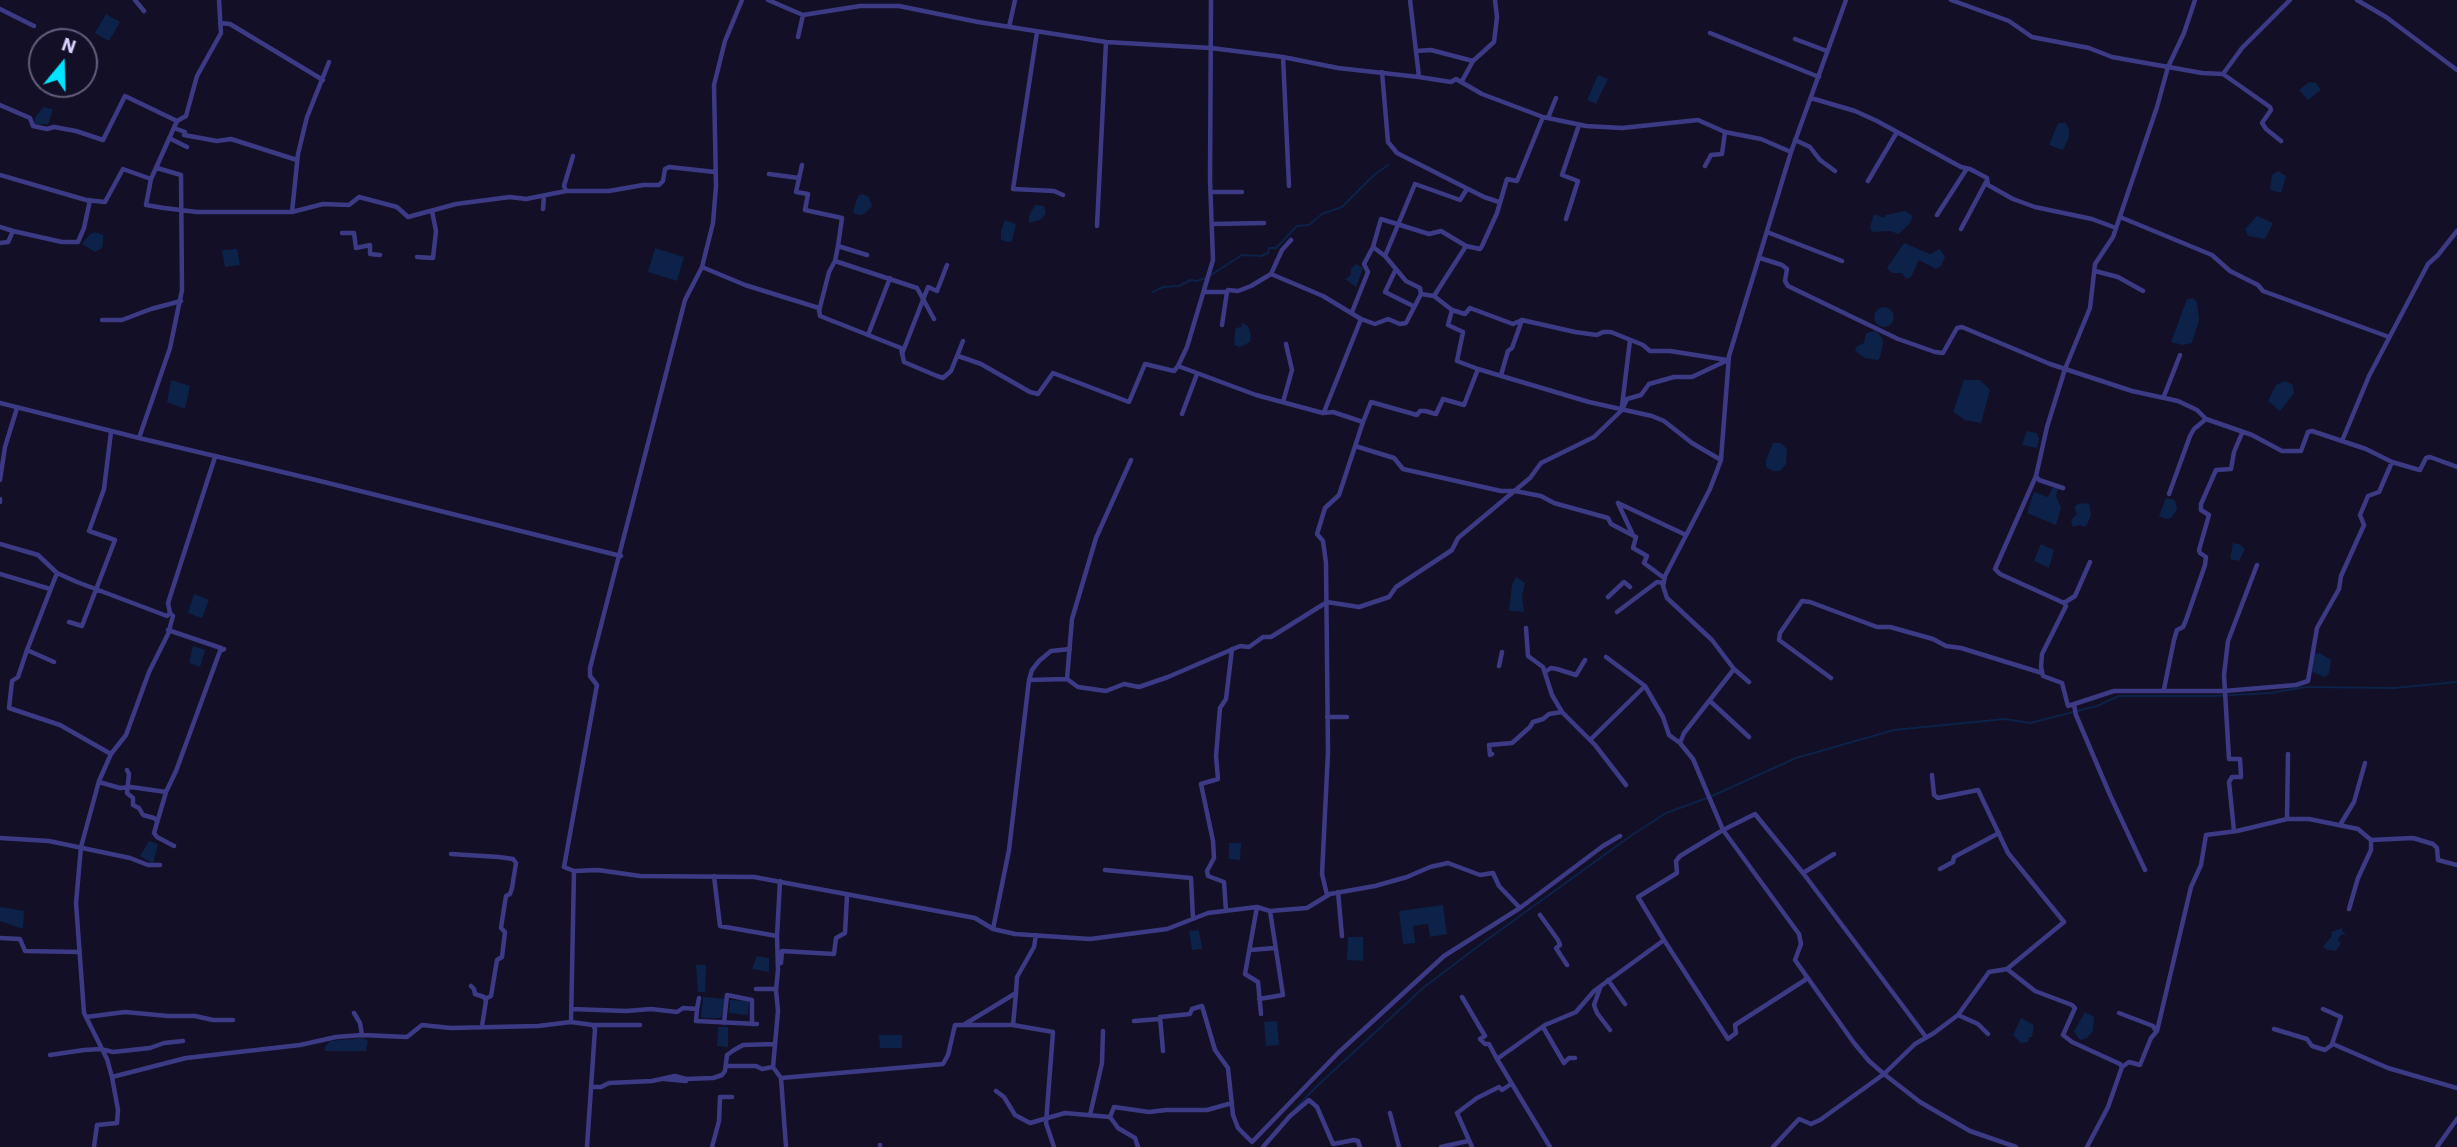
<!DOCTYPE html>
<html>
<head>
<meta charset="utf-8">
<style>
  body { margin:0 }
  #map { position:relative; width:2457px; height:1147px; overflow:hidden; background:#130f26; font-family:"IBM Plex Sans",sans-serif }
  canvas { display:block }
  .north { position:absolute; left:28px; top:28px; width:70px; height:70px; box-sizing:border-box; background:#130f26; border:2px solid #625e7d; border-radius:50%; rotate:19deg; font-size:19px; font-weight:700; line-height:28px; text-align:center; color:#d9d4ff }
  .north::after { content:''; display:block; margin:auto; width:24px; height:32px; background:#00e5ff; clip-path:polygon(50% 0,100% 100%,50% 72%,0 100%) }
</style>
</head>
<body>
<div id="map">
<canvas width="2457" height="1147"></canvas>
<div class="north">N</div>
</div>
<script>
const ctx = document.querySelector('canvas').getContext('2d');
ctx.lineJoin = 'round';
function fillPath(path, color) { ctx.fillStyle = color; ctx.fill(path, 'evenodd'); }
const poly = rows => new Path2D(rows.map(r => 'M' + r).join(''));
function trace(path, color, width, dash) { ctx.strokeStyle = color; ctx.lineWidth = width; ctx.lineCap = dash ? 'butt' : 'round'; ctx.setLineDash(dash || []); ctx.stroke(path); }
fillPath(poly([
  [106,14,120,22,109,41,95,33],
  [1598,75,1608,79,1596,104,1587,100],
  [2309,82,2316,83,2321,90,2308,100,2299,90],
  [43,107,53,109,48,124,34,124,35,118],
  [2058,123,2066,123,2069,129,2069,137,2063,150,2049,145],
  [2278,171,2286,176,2281,193,2270,190,2272,175],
  [863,194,868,196,872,206,864,214,859,215,853,213,855,204,859,195],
  [1035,205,1044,206,1046,214,1040,220,1029,223,1029,216],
  [1905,211,1913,216,1910,223,1899,234,1890,231,1872,232,1870,227,1874,214,1884,218,1886,215],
  [2257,216,2273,223,2265,239,2248,236,2245,229],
  [1005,220,1016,224,1012,241,1008,242,1001,240,1001,231],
  [95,232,103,235,103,241,102,248,95,252,82,244,90,234],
  [1904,243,1930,254,1940,249,1945,257,1941,266,1936,269,1919,260,1911,277,1906,279,1902,273,1892,273,1887,268],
  [655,248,684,257,677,281,648,272],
  [237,249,240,265,225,267,222,250],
  [1356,264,1363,268,1356,287,1345,279,1351,275,1351,269],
  [2193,298,2197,302,2199,320,2192,343,2183,345,2171,342,2187,299],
  '1874 317a10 10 0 1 1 20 0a10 10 0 1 1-20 0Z',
  [1242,323,1248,326,1251,336,1250,342,1240,347,1234,345,1235,331,1236,328,1241,327],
  [1876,331,1882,338,1883,343,1880,357,1878,360,1865,358,1855,351,1857,346,1864,343,1866,333],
  [171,380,190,386,185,409,167,402],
  [1964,380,1980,380,1990,390,1981,423,1965,420,1953,412],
  [2285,381,2293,385,2294,393,2280,411,2268,401,2276,385],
  [2027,431,2037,433,2039,439,2037,448,2022,445],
  [1773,443,1781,443,1787,449,1786,464,1780,471,1773,471,1766,467,1766,460],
  [2053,487,2058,489,2056,496,2061,508,2056,525,2027,513,2034,492,2048,497],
  [2166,498,2175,500,2177,509,2171,518,2166,519,2159,516],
  [2086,503,2089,504,2091,515,2087,525,2083,527,2080,525,2073,527,2071,520,2077,514,2074,507,2078,504],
  [2233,543,2239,544,2245,549,2239,561,2230,559],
  [2041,544,2054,550,2049,568,2034,561],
  [1516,577,1525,583,1522,597,1524,612,1509,611,1512,585],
  [194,594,209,600,202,618,188,613],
  [193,646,205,650,200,667,189,663],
  [2320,653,2331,660,2329,673,2325,677,2312,672,2314,654],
  [149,841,158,844,153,864,140,856],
  [1229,843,1241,843,1240,860,1229,859],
  [1443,905,1447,934,1430,937,1428,924,1413,926,1415,943,1403,944,1399,911],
  [0,907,24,911,23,929,0,921],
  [2343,928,2342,931,2347,935,2343,934,2339,937,2338,940,2341,943,2336,951,2328,950,2323,947,2332,936,2331,932],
  [1199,930,1202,949,1192,950,1189,931],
  [1348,937,1363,937,1363,961,1347,960],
  [757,956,769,958,769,972,752,969],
  [696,965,706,965,705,992,698,992],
  [703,997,726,999,721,1018,701,1018],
  [730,1000,749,1001,748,1015,729,1013],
  [2085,1012,2094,1017,2093,1031,2087,1038,2080,1040,2074,1031],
  [2021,1018,2034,1025,2032,1037,2029,1037,2028,1042,2021,1043,2013,1035],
  [1277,1021,1279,1045,1266,1046,1264,1022],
  [718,1027,728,1027,728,1047,717,1046],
  [879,1035,902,1035,902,1048,880,1048],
  [363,1038,368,1041,366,1051,325,1051,325,1047,330,1041]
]), '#0c2248');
trace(poly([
  [1211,275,1242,255,1261,256,1268,253,1269,248,1276,248,1297,226,1309,225,1322,214,1342,207,1374,175,1388,165],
  [1153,292,1163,287,1179,286,1191,280,1197,281,1206,278],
  [1712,796,1796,758,1894,730,2005,719,2030,723,2097,706,2119,696,2214,696,2270,693,2306,687,2394,688,2457,682],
  [1295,1109,1315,1088,1423,988,1481,944,1632,835,1666,813,1707,798]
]), '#0c2248', 2);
trace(poly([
  [135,0,144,11],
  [742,0,725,41,714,85,716,186,713,223,702,267,685,300,590,668,590,676,597,685,564,867,574,871,598,870,640,876,754,877,975,918,993,929,1015,934,1090,939,1167,929,1208,913,1257,907,1245,974,1258,982,1261,1014],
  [768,0,803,15,860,6,899,6,978,22,1106,42,1211,48,1283,57,1338,68,1419,77,1410,0],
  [1951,0,2009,21,2032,37,2089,48,2112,57,2202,73,2223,74,2270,107,2271,110,2262,123,2266,129,2281,141],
  [2357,0,2386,17,2457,70],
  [0,9,34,26],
  [220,23,230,24,323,80],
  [1009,27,1015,0],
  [1037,32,1013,189,1054,191,1063,195],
  [1710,33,1819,77],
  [798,37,803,15],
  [1795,39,1827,51],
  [1416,51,1431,50,1473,61],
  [1283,57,1289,186],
  [1382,72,1388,142,1397,153,1484,197,1499,202],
  [2223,74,2242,48,2290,0],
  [1462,81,1473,61,1494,42,1497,17,1495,0],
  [1811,98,1855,111,1877,121,1961,167,1970,169,1987,178,1988,185,2013,199,2035,207,2092,219,2116,228],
  [0,105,30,118,33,126,47,129,54,127,76,131,103,140,125,96,177,121],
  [1543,117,1586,126,1622,128,1698,120,1725,132,1761,139,1791,152],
  [1548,118,1556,98],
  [174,128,185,132,184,135,217,141,231,139,297,160],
  [169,138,187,147],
  [1795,140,1810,147,1820,160,1835,171],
  [802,165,796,192,808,194,805,210,842,218,838,246],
  [1705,166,1711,155,1722,154,1725,132],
  [769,174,799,178],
  [0,175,86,200,105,202,123,169,151,179,177,121,186,116,197,76,221,33,219,0],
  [151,179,146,205,164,208,197,212,292,212,323,204,349,205,359,197,397,207,408,217,456,204,510,197,526,199,566,191,609,191,643,185,659,185,663,181,665,169,669,167,715,172],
  [1868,181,1897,132],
  [566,191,564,186,573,156],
  [1211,192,1242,192],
  [543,209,544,196],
  [292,212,298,154,307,117,329,62],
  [1937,215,1966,170],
  [2120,217,2212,255,2230,271,2258,285,2263,291,2389,337],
  [1566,219,1578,181,1562,175,1579,125],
  [1212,224,1264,223],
  [1097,226,1106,42],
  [0,227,13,231,8,242,0,243],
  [1961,229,1986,182],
  [13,231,62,242,78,242,84,228,90,200],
  [2457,231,2438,255,2428,264,2369,376,2342,441,2366,449,2392,462,2416,469,2420,470,2426,458,2430,457,2457,467],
  [1767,232,1842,261],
  [342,233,354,233,356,248,370,245,370,254,380,255],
  [1385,256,1415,184,1460,200,1467,189],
  [417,257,433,258,436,231,432,211],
  [1760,258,1782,265,1787,269,1785,281,1788,286,1898,339,1935,352,1943,353,1957,328,1962,327,2050,364,2132,391,2178,401,2197,410,2206,419,2252,435,2282,451,2301,451,2308,432,2312,431,2342,441],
  [835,261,838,246,867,255],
  [702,267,745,285,819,308,820,316,901,348,904,362,937,376,943,378,951,371,963,341],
  [1396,269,1385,292,1413,306],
  [2095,271,2118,277,2143,291],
  [1271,274,1282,250,1291,240],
  [1206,292,1227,292,1222,325],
  [1227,292,1228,290,1238,291,1251,286,1271,274,1323,296,1361,319],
  [1421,294,1420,288,1406,281,1385,256,1373,247,1381,219,1429,234,1441,231,1466,246],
  [1434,296,1452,310,1465,314,1470,308,1513,324,1522,320,1575,332,1597,335,1603,332,1611,332,1643,345,1650,351,1670,351,1727,360],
  [1452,310,1448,325,1463,332,1457,361,1478,369],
  [819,311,829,272,835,261,917,288,934,319],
  [1352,312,1368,272,1364,264,1373,247],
  [102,320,122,320,151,309,181,301],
  [868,335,890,278],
  [902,354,928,287,937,291,947,265],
  [958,356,981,364,1030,392,1038,394,1053,373,1129,402,1145,364,1174,371,1178,366,1187,347,1213,260,1210,180,1211,0],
  [1178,366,1256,395,1323,413,1333,412,1363,422,1339,495,1325,508,1317,534,1323,541,1326,563,1328,752,1322,874,1327,895],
  [1501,375,1508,351,1512,348,1522,320],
  [2164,396,2180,355],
  [1283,402,1292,370,1286,344],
  [0,403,139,438,170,348,182,290,181,175,157,168],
  [1622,406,1630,340],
  [1324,412,1361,319,1375,324,1388,319,1400,324,1406,323,1421,294,1434,296,1466,246,1480,249,1482,246,1497,213,1507,179,1517,181,1543,117,1482,94,1456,79,1451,82,1419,77],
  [1182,414,1197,374],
  [1363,422,1371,402,1417,415,1420,411,1425,411,1436,414,1443,399,1464,405,1478,369,1589,402,1652,416,1664,421,1692,443,1721,460,1710,489,1665,576,1663,586,1667,598,1712,640,1734,669,1684,733,1680,743],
  [139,438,316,480,621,556],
  [1355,446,1394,458,1403,469,1501,491,1515,491,1541,496,1554,503,1608,518,1611,524,1636,537,1633,548,1647,556,1644,563,1664,578],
  [1721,459,1729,356,1791,152,1846,0],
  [2036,476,1995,569,2000,574,2064,603],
  [0,480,5,447,17,408],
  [2063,488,2039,480,2036,476,2047,427,2065,369,2090,308,2095,264,2113,237,2157,107,2168,67,2184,33,2195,0],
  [2169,494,2190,436,2194,429,2206,419],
  [0,499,0,502],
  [1618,503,1686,535],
  [1618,503,1632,533],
  [0,544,38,555,57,573,77,582,167,616,170,613,168,603,215,457],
  [2090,562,2075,596,2064,603,2066,606,2042,654,2041,667,2043,676,2062,683,2068,706,2114,691,2224,691,2296,685,2308,681,2317,628,2339,589,2341,576,2364,525,2360,515,2368,496,2379,492,2392,462],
  [0,574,50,589],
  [1608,597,1624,582,1630,587],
  [1617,612,1657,582,1664,583],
  [170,613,173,616,168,634,149,672,126,735,111,754,99,781,81,847,76,903,84,1013,107,1059,112,1077,186,1058,300,1045,336,1037,362,1035,407,1037,422,1025,451,1028,538,1026,571,1022,574,871],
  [69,622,82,626,115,540,89,531,104,489,111,432],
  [1526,628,1528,656,1543,667,1552,695,1562,712,1595,745,1626,785],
  [168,630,221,648,220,651],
  [27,650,18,677,12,681,9,708,60,725,111,754],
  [1606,657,1645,686,1663,717,1669,735,1680,743,1693,759,1723,830,1755,814,1803,873,1834,854],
  [54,662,27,650,57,573],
  [1499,666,1502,652],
  [1734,669,1749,682],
  [1545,672,1551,668,1557,669,1576,675,1585,660],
  [1831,678,1779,640,1780,633,1802,601,1810,602,1877,627,1890,627,1933,639,1946,646,1961,648,2042,673],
  [1067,679,1078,687,1106,691,1124,684,1139,687,1168,677,1240,646,1249,647,1263,637,1271,637,1327,602,1359,607,1389,597,1396,587,1452,550,1458,538,1530,478,1541,463,1594,437,1622,410,1627,399,1641,395,1649,384,1674,377,1692,377,1728,360],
  [1029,680,1067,679,1072,619,1096,538,1131,460],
  [2164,689,2174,640,2177,630,2183,627,2186,620,2205,565,2206,557,2200,553,2199,550,2209,515,2201,510,2201,504,2216,470,2231,469,2234,452,2242,433],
  [1710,701,1749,737],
  [2074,705,2076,715,2110,795,2145,870],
  [1327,717,1347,717],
  [1590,740,1645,686],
  [1492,754,1490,755,1489,745,1512,743,1530,727,1533,722,1543,719,1549,714,1562,712],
  [127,770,129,774,127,793,133,798,133,805,139,808,143,815,154,818,157,821],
  [1932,775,1934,795,1938,798,1978,790,2008,853,2064,922,2007,969],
  [99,782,120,788,131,787,166,792],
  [2287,819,2288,754],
  [2340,825,2354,802,2365,763],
  [2234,831,2229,782,2232,777,2241,777,2241,775,2240,759,2229,759,2224,675,2228,641,2257,565],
  [0,838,49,841,130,858,148,865,160,865],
  [174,846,157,837,154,833,166,792,176,771,220,651,224,649],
  [451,854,499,857,513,859,516,863,512,888,510,894,506,896,502,921,501,928,505,932,502,957,497,960,491,996,485,999],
  [1940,869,1953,862,1954,857,1999,833],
  [1105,870,1191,878,1193,919],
  [1803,873,1926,1037],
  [714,876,720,926,777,936],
  [780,881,777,936,778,970,776,990,778,1011,773,1067,781,1078,786,1147],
  [1338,892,1342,936],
  [1520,908,1603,846,1620,836],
  [2349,909,2358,878,2371,850,2371,840],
  [1226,911,1224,882,1208,876,1207,871,1214,858,1213,841,1201,784,1218,779,1216,756,1220,708,1226,699,1232,649],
  [1540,915,1558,940,1560,945,1556,948,1567,965],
  [993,929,1009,850,1029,680,1032,670,1039,661,1051,651,1070,649],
  [0,938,20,939,25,951,80,952],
  [1664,940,1728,1039,1736,1033,1735,1025,1805,980,1806,977],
  [1250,950,1275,948],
  [781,963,782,951,834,954,836,938,845,933,847,896],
  [1608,980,1625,1004],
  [471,986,474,989,475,994,484,997,486,1001,482,1026],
  [1600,988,1594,1005,1597,1013,1610,1030],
  [756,989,776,989],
  [1462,997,1485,1036,1480,1039,1485,1044,1489,1044,1497,1059],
  [1259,999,1283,995,1270,911],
  [572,1009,626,1011,651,1009,677,1012,683,1008,697,1009,699,998],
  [697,1009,696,1021,757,1024],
  [2323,1009,2341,1017,2332,1044],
  [354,1013,360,1023,362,1035],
  [2119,1013,2153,1026,2156,1031],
  [1958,1015,1978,1024,1988,1034],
  [86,1017,125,1012,168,1016,195,1016,213,1020,233,1020],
  [1134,1021,1159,1019],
  [571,1022,593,1025,595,1029,587,1147],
  [724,1023,727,995,752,1000,752,1024],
  [965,1024,1016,993,1017,977,1034,947,1036,935],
  [594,1025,640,1025],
  [1013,1025,1053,1032,1046,1123,1054,1147],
  [1543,1027,1564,1063,1569,1058,1575,1058],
  [2274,1029,2307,1039,2312,1046,2325,1050,2333,1044,2388,1068,2457,1088],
  [1163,1051,1160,1017,1190,1014,1192,1009,1202,1006,1215,1050,1228,1068,1233,1115,1238,1128,1252,1142,1338,1053,1444,956,1520,908,1499,886,1493,873,1480,875,1448,863,1430,867,1407,877,1375,886,1330,894,1307,908,1270,911,1257,907],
  [50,1055,84,1050,101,1049,113,1052,150,1048,164,1043,183,1041],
  [726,1066,756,1066,762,1069,773,1067],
  [781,1078,943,1064,948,1055,955,1025,1013,1025,1016,993],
  [664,1079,686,1081],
  [591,1087,601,1087,609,1083,652,1081,675,1076,686,1079,713,1078,722,1075,725,1071,727,1055,734,1050,743,1045,775,1044],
  [996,1091,1004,1097,1015,1115,1030,1123,1065,1113,1110,1117,1114,1107,1149,1112,1166,1110,1207,1110,1232,1103],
  [1390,1113,1399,1147],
  [1090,1115,1102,1063,1103,1031],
  [1110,1117,1118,1128,1135,1138,1138,1147],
  [880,1145,880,1147],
  [94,1147,97,1125,117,1123,118,1110,112,1077],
  [712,1147,719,1121,720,1097,732,1097],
  [1263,1147,1290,1116,1309,1100,1317,1107,1333,1144,1354,1140,1358,1141,1360,1147],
  [1441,1147,1468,1141],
  [1472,1147,1457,1113,1477,1098,1499,1087,1502,1090,1511,1084],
  [1550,1147,1497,1059,1545,1025,1576,1012,1594,991,1664,940,1638,897,1677,873,1676,861,1680,856,1723,830,1799,934,1801,944,1795,960,1854,1043,1869,1061,1884,1074,1915,1044,1934,1033,1958,1015,1989,972,2007,969,2035,991,2072,1005,2075,1008,2063,1035,2072,1042,2120,1064,2122,1067],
  [1773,1147,1799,1119,1811,1124,1820,1120,1884,1074,1920,1102,1970,1131,2016,1147],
  [2087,1147,2108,1107,2122,1067,2129,1062,2140,1065,2151,1038,2157,1031,2191,887,2201,865,2206,835,2237,831,2287,819,2309,819,2358,829,2371,840,2413,838,2433,844,2437,848,2438,860,2457,865],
  [2437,1147,2457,1119]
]), '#3d3a85', 4.5);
</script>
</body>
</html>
